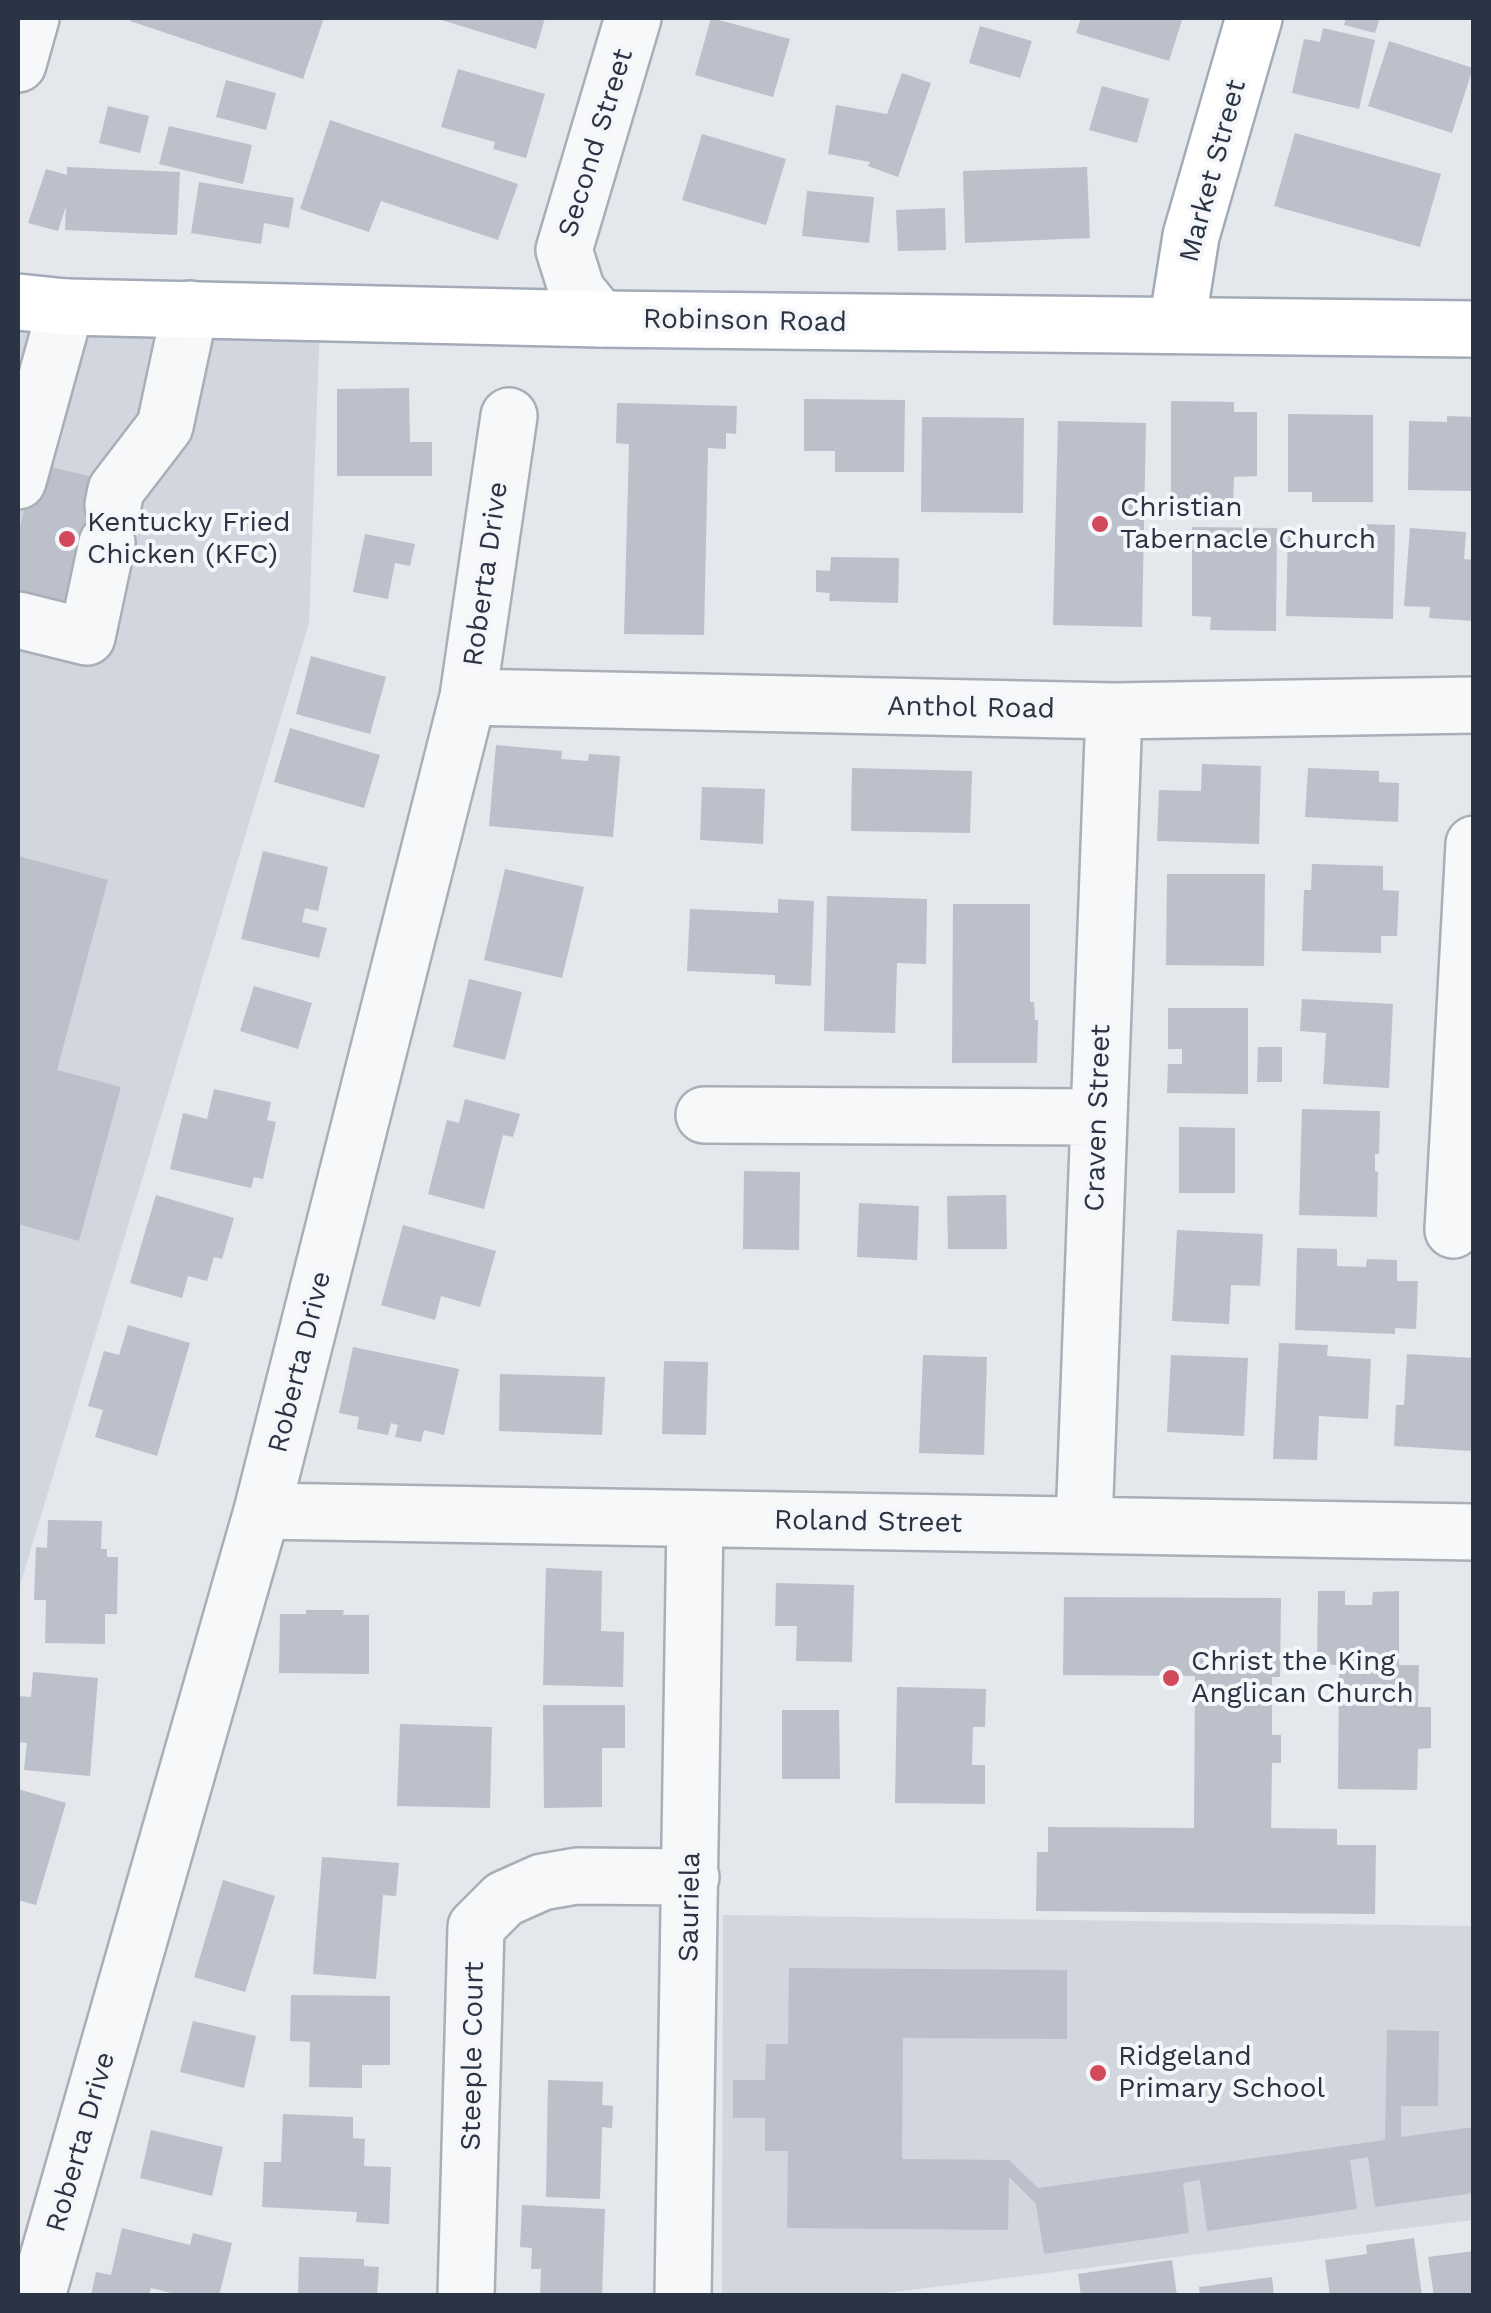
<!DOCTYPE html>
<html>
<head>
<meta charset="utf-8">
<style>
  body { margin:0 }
  #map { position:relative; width:1491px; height:2313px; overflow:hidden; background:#e4e7ec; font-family:"Work Sans",sans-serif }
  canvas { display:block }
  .frame { position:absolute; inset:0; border:20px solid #2b3445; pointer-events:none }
</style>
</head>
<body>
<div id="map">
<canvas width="1491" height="2313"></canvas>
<div class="frame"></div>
</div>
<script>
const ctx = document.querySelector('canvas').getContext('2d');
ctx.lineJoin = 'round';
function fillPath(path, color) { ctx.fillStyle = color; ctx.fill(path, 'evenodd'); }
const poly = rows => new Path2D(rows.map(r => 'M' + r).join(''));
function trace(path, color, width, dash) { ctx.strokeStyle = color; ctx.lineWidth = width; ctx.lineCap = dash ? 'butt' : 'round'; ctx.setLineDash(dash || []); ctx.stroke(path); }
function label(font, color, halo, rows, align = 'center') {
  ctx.font = font + ' "Work Sans",sans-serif'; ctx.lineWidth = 8; ctx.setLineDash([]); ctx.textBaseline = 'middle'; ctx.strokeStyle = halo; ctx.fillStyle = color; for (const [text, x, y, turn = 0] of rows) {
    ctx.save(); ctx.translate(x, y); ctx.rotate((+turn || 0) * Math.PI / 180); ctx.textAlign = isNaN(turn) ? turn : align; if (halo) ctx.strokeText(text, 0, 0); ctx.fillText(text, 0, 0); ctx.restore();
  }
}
fillPath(poly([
  [18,291,321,293,309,623,18,1592],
  [723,1915,1473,1926,1473,2220,870,2295,722,2296]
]), '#d2d6de');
fillPath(poly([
  [131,18,324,18,303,79,130,21],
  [435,18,545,18,536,49],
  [711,18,790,39,773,97,695,75],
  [1081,18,1173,18,1182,20,1169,61,1076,33],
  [1346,18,1380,18,1375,33,1344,25],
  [980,26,1032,41,1020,78,969,63],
  [1323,28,1375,40,1359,109,1292,93,1304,39,1320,42],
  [1389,41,1473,68,1452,133,1368,106],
  [458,69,545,94,526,158,493,149,495,142,441,127],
  [902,73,931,83,898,177,868,166,870,162,828,154,836,105,887,114],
  [226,80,276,93,266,130,216,117],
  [1102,86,1149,99,1137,143,1089,130],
  [108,106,149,116,140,153,99,143],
  [330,120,518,184,498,240,381,201,369,232,300,209],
  [169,126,252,145,243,184,159,164],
  [1295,133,1441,174,1420,247,1274,206],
  [702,134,786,159,766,225,682,200],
  [67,167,180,172,177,235,65,230,66,206,58,231,28,223,46,169,67,175],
  [1087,167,1090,238,965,243,963,171],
  [199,182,294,198,289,228,264,223,261,244,191,233],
  [807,191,874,197,869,243,802,236],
  [945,208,946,250,898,251,896,210],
  [409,388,410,442,432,442,432,476,337,476,337,389],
  [804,399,905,400,904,472,835,472,835,451,804,451],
  [1171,401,1234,402,1234,412,1257,412,1257,476,1234,477,1233,513,1205,513,1205,500,1171,499],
  [617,403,737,406,736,434,726,433,726,449,708,448,704,635,624,634,629,444,616,443],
  [1288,414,1373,415,1373,502,1312,502,1312,492,1288,492],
  [1447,416,1474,417,1474,491,1408,490,1409,421,1447,422],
  [922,417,1024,418,1023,513,921,512],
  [1058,421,1146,423,1142,627,1053,625],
  [34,463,106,480,78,615,18,601,18,538],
  [1364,524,1395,525,1393,619,1286,616,1288,535,1316,536,1316,549,1364,551],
  [1192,527,1277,528,1276,631,1210,630,1211,617,1192,616],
  [1410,528,1466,532,1464,559,1474,560,1474,621,1429,618,1430,607,1404,606],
  [365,534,415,544,410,566,395,563,388,599,353,592],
  [831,557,899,558,898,603,829,601,830,593,816,592,816,570,830,571],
  [311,656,386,677,370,734,296,714],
  [290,728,380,755,364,808,274,782],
  [496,745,562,751,561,759,588,761,589,754,620,756,613,837,489,826],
  [1202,764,1261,766,1259,844,1157,841,1159,790,1201,791],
  [852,768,972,771,970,833,851,831],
  [1308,768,1379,771,1379,782,1399,783,1398,822,1305,817],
  [702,787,765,789,763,844,700,840],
  [263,851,328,867,318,911,305,908,302,922,327,928,319,958,241,939],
  [18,856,108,880,57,1070,121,1087,79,1241,18,1224],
  [1312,864,1383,866,1383,890,1399,891,1397,936,1381,936,1381,953,1302,951,1304,890,1311,890],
  [505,869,584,887,562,978,484,960],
  [1167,874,1265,874,1264,966,1166,965],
  [827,896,927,899,926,964,897,963,895,1033,824,1031],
  [778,899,814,901,811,986,775,984,775,975,687,971,690,909,778,913],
  [953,904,1030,904,1030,1002,1034,1002,1035,1020,1038,1020,1037,1063,952,1063],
  [469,979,522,992,505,1060,453,1047],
  [254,986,312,1003,298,1049,240,1031],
  [1302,999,1393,1004,1389,1088,1323,1084,1326,1033,1300,1031],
  [1168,1008,1248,1008,1248,1094,1167,1093,1168,1064,1182,1064,1182,1049,1168,1049],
  [1258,1047,1282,1047,1282,1082,1257,1082],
  [214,1089,271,1102,267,1120,276,1122,263,1179,254,1177,251,1188,170,1169,183,1113,207,1119],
  [465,1099,520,1114,513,1137,503,1135,484,1209,428,1194,447,1120,459,1123],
  [1302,1109,1380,1111,1379,1154,1375,1154,1375,1171,1378,1172,1377,1217,1299,1215],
  [1179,1127,1235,1128,1235,1193,1179,1193],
  [744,1171,800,1172,799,1250,743,1249],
  [156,1195,234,1218,222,1259,214,1257,207,1281,188,1276,182,1298,130,1283],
  [1006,1195,1007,1249,948,1249,947,1196],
  [859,1203,919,1206,917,1260,857,1257],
  [403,1225,496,1251,480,1307,441,1296,435,1320,381,1305],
  [1177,1230,1263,1234,1260,1286,1231,1285,1229,1324,1172,1321],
  [1297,1248,1337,1249,1337,1266,1366,1267,1367,1259,1397,1260,1397,1281,1418,1281,1416,1329,1395,1328,1395,1334,1295,1330],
  [128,1325,190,1343,157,1456,95,1437,103,1410,88,1406,104,1351,119,1355],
  [1279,1343,1328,1345,1327,1356,1371,1359,1368,1419,1319,1416,1317,1460,1273,1459],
  [353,1347,459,1369,444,1435,424,1430,421,1442,395,1437,398,1425,391,1423,388,1435,357,1429,359,1417,339,1413],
  [1407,1354,1474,1358,1471,1451,1394,1446,1396,1405,1404,1405],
  [923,1355,987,1357,984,1455,919,1453],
  [1171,1355,1248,1358,1244,1436,1167,1432],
  [664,1361,708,1362,706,1435,662,1434],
  [500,1374,605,1377,602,1435,499,1431],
  [48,1520,102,1521,101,1549,107,1549,107,1557,118,1557,117,1614,105,1614,105,1644,45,1643,46,1600,34,1600,36,1547,47,1548],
  [546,1568,602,1571,601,1631,624,1632,623,1687,543,1685],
  [776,1583,854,1585,852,1662,796,1661,797,1626,775,1626],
  [1318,1591,1345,1591,1345,1605,1372,1605,1373,1592,1399,1591,1399,1665,1419,1665,1418,1707,1431,1707,1431,1748,1418,1749,1417,1790,1338,1789,1339,1665,1317,1664],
  [1064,1597,1281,1598,1280,1677,1272,1677,1272,1735,1281,1735,1281,1763,1272,1763,1271,1828,1337,1829,1337,1845,1376,1845,1375,1914,1036,1911,1037,1852,1048,1852,1048,1827,1194,1828,1195,1676,1063,1675],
  [306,1610,344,1610,343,1615,369,1615,369,1674,279,1673,280,1614,306,1614],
  [33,1672,98,1678,90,1776,24,1770,27,1743,18,1742,18,1696,31,1697],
  [897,1687,986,1689,985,1727,973,1727,972,1765,985,1765,985,1804,895,1803],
  [543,1705,625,1705,625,1748,602,1748,602,1807,544,1808],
  [782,1710,839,1710,840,1779,782,1779],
  [400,1724,492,1727,490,1808,397,1806],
  [18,1789,66,1803,36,1905,18,1900],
  [322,1857,399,1863,396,1896,383,1895,376,1979,313,1974],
  [223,1880,275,1896,245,1992,194,1977],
  [789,1968,1067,1970,1067,2039,903,2038,902,2159,1009,2160,1038,2188,1385,2140,1387,2030,1439,2031,1438,2106,1401,2106,1401,2137,1474,2127,1474,2193,1375,2207,1368,2157,1350,2160,1357,2209,1207,2231,1200,2180,1183,2183,1189,2233,1044,2254,1036,2204,1009,2177,1008,2230,787,2228,788,2151,765,2151,765,2118,733,2118,733,2080,765,2080,766,2044,788,2044],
  [291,1995,390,1996,390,2065,362,2065,362,2088,309,2087,310,2042,290,2041],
  [193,2021,256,2036,244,2088,180,2072],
  [548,2080,603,2082,602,2105,613,2106,612,2128,602,2127,600,2199,546,2197],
  [283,2114,353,2117,353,2138,365,2139,364,2166,391,2167,389,2224,356,2222,357,2212,262,2207,264,2162,281,2162],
  [151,2130,223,2147,212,2196,140,2178],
  [522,2205,605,2209,602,2296,540,2296,541,2269,531,2269,532,2248,520,2247],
  [122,2228,190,2245,193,2233,232,2243,219,2296,183,2296,151,2288,149,2296,91,2296,96,2272,111,2275],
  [1414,2238,1422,2296,1330,2296,1325,2260,1367,2254,1366,2245],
  [1474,2251,1474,2296,1434,2296,1428,2257],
  [299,2257,364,2259,364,2266,379,2267,377,2294,298,2296],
  [1172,2260,1177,2296,1081,2296,1078,2274],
  [1272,2277,1274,2296,1200,2296,1199,2287]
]), '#bbc0ca');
const minor = poly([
  [18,64,31,18],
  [600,319,577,291,564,250,633,18],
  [18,481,66,307],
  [113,505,116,490,165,426,190,309],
  [18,620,87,637,107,543],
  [468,697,1114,711,1474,705],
  [704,1115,1097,1117],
  [1453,1230,1474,844],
  [262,1511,1474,1532],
  [1084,1525,1114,711],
  [37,2296,262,1511,468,697,509,416],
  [466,2296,476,1927,504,1899,542,1882,577,1876,691,1877],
  [683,2296,695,1519]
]);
const major = poly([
  [18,302,66,307,600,319,1474,329],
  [1177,325,1191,236,1254,18]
]);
trace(minor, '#a9aeb7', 60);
trace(major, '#a3abb8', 60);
trace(minor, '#f7f8fa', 55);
trace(major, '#fff', 55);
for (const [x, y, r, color] of [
  [1100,524,10,"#d1495b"],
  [67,539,10,"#d1495b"],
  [1171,1678,10,"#d1495b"],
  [1098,2073,10,"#d1495b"]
]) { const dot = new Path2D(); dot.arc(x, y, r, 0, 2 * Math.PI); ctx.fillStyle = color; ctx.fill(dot); trace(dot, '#f4f6f9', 4); }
label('28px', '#2b3445', '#f4f6f9', [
  ["Second Street",596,143,-73],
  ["Market Street",1213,171,-75],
  ["Robinson Road",745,321,1],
  ["Roberta Drive",486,574,-82],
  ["Anthol Road",971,708,1],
  ["Craven Street",1098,1118,-88],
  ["Roberta Drive",300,1362,-76],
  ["Roland Street",868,1522,1],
  ["Sauriela",690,1907,-89],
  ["Steeple Court",473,2056,-89],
  ["Roberta Drive",81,2142,-74]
]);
label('28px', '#2b3445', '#f4f6f9', [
  ["Christian",1120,508],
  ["Tabernacle Church",1120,540],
  ["Kentucky Fried",87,523],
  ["Chicken (KFC)",87,555],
  ["Christ the King",1191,1662],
  ["Anglican Church",1191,1694],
  ["Ridgeland",1118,2057],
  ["Primary School",1118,2089]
], 'left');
</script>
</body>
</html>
